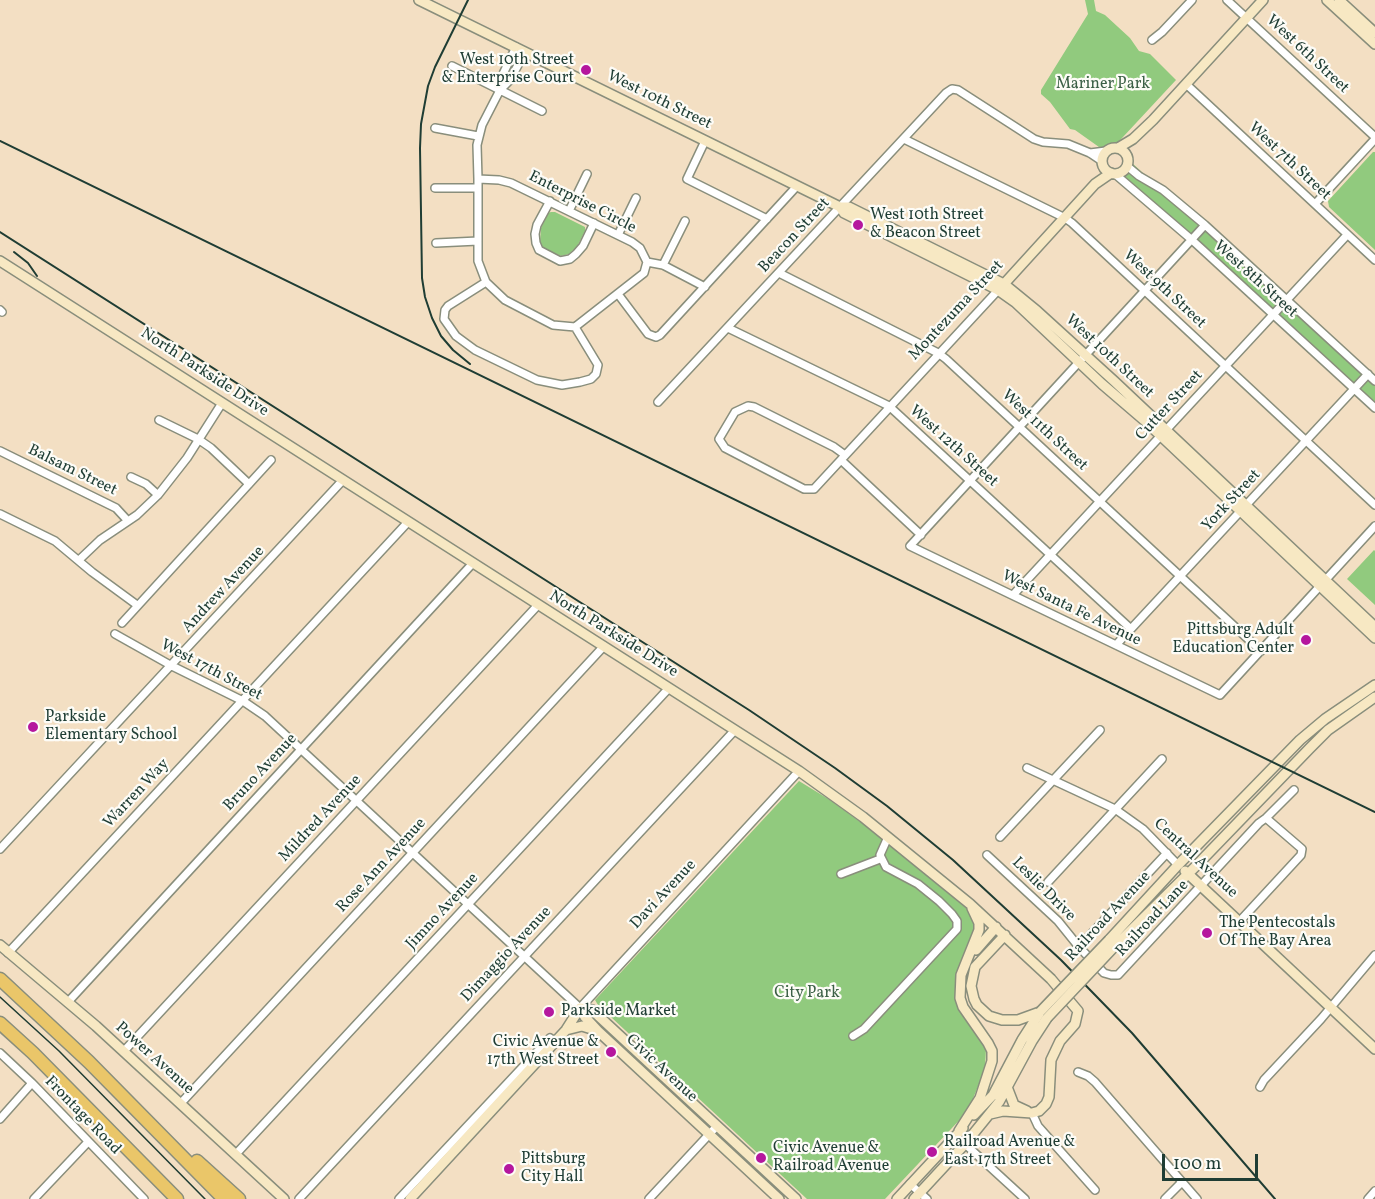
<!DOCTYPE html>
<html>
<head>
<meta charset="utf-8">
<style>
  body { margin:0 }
  #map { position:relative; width:1375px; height:1199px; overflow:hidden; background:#f3dfc3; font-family:Vollkorn,serif }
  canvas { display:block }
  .scale { position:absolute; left:1162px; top:1154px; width:96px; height:27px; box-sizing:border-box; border:3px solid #1f3d34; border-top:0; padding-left:8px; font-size:18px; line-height:21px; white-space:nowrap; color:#1f3d34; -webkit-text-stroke:4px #fdfcf7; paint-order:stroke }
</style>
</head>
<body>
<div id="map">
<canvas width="1375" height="1199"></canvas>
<div class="scale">100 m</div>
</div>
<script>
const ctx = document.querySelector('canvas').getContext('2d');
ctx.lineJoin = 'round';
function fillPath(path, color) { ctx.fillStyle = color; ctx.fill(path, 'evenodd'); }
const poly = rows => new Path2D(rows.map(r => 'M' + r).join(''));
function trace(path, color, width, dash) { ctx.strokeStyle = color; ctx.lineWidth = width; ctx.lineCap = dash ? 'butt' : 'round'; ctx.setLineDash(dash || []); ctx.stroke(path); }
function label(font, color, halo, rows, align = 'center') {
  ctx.font = font + ' Vollkorn,serif'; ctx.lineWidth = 4.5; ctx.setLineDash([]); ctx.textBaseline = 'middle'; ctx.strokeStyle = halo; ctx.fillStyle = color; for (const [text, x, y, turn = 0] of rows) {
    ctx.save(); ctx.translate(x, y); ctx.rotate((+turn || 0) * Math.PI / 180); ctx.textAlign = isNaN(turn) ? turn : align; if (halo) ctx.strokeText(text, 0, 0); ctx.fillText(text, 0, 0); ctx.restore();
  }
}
fillPath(poly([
  [1085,0,1094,0,1096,11,1105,15,1130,38,1139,51,1150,54,1176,80,1110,151,1106,152,1075,130,1070,129,1050,102,1041,94,1041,90,1088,14],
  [1373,152,1375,152,1375,250,1329,207,1328,201],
  [1132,163,1375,385,1375,406,1119,175],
  [551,212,555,212,585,227,585,231,577,247,569,254,561,256,543,248,540,242,541,228,548,213],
  [1374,550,1375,551,1375,605,1347,579],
  [799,781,830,800,870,829,966,908,973,919,975,933,957,983,986,1049,985,1069,968,1111,885,1199,807,1199,598,1005,595,1000]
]), '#91ca7e');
const street = poly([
  [1227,0,1375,137],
  [1152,40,1162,32,1192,0],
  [452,66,542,111],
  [1186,84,1375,260],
  [500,90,502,76,516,47],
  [435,128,478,136],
  [904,139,1065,218,1072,223,1375,505],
  [705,141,687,179,767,219],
  [1090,153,1106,151],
  [1127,166,1139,176,1163,190,1205,225,1375,381],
  [1115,174,1192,240,1375,408],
  [478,179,499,180,511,183,632,242,640,248,647,262,644,273,575,327,553,325,505,300,486,282,478,261,478,179],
  [478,179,477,145,482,125,500,90,510,80,525,52],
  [435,188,478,188],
  [550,201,537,225,535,234,536,243,539,250,560,261,570,259,576,254,583,246,594,223],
  [1315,204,1375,139],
  [569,211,587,174],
  [1205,225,910,546,1220,695,1375,526],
  [618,235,636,198],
  [436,243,478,241],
  [647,262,663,265,705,287],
  [663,265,685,221],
  [779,273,938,353,946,359,1261,651],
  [486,282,448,306,445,310,444,319,456,336,475,350,537,380,562,385,580,382,591,379,596,374,598,365,575,327],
  [618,294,648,334,656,337,660,335,797,186],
  [0,310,2,312],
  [728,328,889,406,1131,629],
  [658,402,946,93,952,89,958,90,1034,139,1043,142,1068,144,1090,153,1102,161],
  [159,420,198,439,211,448,249,484],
  [0,451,116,508,128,521],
  [845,455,834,447,754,407,748,406,735,412,719,439,725,448,804,489,814,489,1001,287],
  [841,460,921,535],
  [131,477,146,484,158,495],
  [0,514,55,541,92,572,137,605],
  [79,560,100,540,137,515,158,495,187,458,222,403],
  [1013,595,1347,235],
  [122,623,271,460],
  [115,634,172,666,243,701,265,716,580,1008,799,771],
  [1116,645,1368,374],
  [1027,768,1115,809,1143,829,1178,865],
  [1000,837,1100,730],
  [0,849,343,480],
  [987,855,1058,921,1079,947,1104,973,1111,975,1118,975,1259,823,1266,818,1294,790],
  [841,874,880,859],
  [1048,882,1162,759],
  [1239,922,1301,855,1302,849,1266,818],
  [1079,947,1167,853],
  [8,953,408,522],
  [68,1002,473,563],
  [853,1036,864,1029,957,929,957,921,952,914,939,901,918,884,886,867,880,855,888,837],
  [124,1051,538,605],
  [0,1053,32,1083,144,1199],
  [1078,1072,1088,1076,1095,1082,1197,1199],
  [1260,1087,1264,1080,1321,1019,1375,955],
  [181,1103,604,646],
  [1032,1113,1038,1126,1095,1190],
  [0,1119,32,1083],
  [965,1144,1025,1199],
  [236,1154,669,688],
  [910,1184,927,1199],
  [34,1199,88,1142],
  [299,1199,735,730],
  [399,1199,550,1038,555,1042],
  [649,1199,716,1127],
  [1165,1199,1182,1182],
  [1368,1199,1375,1191]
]);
const secondary = poly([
  [419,0,840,207,844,213,998,290,1015,302,1102,384,1144,420,1375,638],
  [1327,0,1375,44],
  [1339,0,1375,33],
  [1118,148,1133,139,1153,120,1263,0],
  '1102 161a13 13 0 1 1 26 0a13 13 0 1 1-26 0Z',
  [840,207,849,207,1004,284,1037,311,1114,381,1375,627],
  [0,261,799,771,863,817,970,904,1051,979,1078,1011,1075,1024,1060,1041,1051,1060,1049,1097,1046,1104,1039,1111,1032,1113,1003,1111,990,1114],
  [1004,284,1095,184,1111,173],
  [1185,871,1375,1049],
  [1005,935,975,967,971,986,974,999,977,1005,989,1016,1002,1020,1018,1020,1040,1012],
  [1109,940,1178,865,1300,740,1325,719,1375,685],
  [0,945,96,1026,284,1199],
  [1115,946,1196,866,1310,748,1328,730,1375,697],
  [976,950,996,927],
  [580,1008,592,1010,796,1199],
  [580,1008,585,1017,598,1031,779,1199],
  [566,1030,582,1026,598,1031],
  [1007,1087,1014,1105,1027,1111],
  [974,1115,993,1095,1022,1040,1040,1012],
  [959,1131,980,1098,992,1061,992,1051,988,1043,963,1007,960,998,961,975,979,930,979,923,972,908],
  [410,1199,566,1030,580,1008],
  [897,1199,963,1128],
  [914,1199,965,1144,999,1102,1032,1041,1047,1018]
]);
const highway = poly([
  [0,979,89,1062,224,1199],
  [0,1023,33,1053,177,1199],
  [197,1161,239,1199]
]);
trace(street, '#898e7c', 10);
trace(secondary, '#898e7c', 12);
trace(highway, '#898e7c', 15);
trace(street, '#fff', 7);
trace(secondary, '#f7e8c3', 9);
trace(highway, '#eac669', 12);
trace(poly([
  [0,997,59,1051,205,1199]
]), '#1f3d34', 1.5);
trace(poly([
  [468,0,435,67,428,86,421,124,420,148,422,278,425,297,432,318,441,336,453,350,470,364],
  [0,141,1375,812],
  [0,232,749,710,835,768,887,806,953,860,1061,960,1132,1033,1275,1199],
  [14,252,28,263,37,276]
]), '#1f3d34', 2);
const secondaryBridge = poly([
  [1040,1012,1109,940],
  [1047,1018,1115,946]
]);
trace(secondaryBridge, '#898e7c', 12, []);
trace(secondaryBridge, '#f7e8c3', 9);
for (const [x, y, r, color] of [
  [586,70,6,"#b5179e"],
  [858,225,6,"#b5179e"],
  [1306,640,6,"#b5179e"],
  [33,727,6,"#b5179e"],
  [1207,933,6,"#b5179e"],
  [549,1012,6,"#b5179e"],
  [611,1052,6,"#b5179e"],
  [932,1152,6,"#b5179e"],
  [761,1158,6,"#b5179e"],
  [509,1169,6,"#b5179e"]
]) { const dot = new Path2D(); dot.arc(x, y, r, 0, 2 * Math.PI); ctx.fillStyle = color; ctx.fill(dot); trace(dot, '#fdfcf7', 2); }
label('16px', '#1f3d34', '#fdfcf7', [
  ["West 6th Street",1307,55,43],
  ["West 10th Street",659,101,26],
  ["West 7th Street",1289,162,43],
  ["Enterprise Circle",582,203,27],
  ["Beacon Street",795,236,-47],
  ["West 8th Street",1255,280,42],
  ["West 9th Street",1164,290,43],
  ["Montezuma Street",957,311,-47],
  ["West 10th Street",1109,357,43],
  ["North Parkside Drive",204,373,33],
  ["Cutter Street",1170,406,-47],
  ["West 11th Street",1044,431,43],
  ["West 12th Street",953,447,42],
  ["Balsam Street",72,471,26],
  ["York Street",1232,501,-47],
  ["Andrew Avenue",224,590,-47],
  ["West Santa Fe Avenue",1071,609,26],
  ["North Parkside Drive",613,635,32],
  ["West 17th Street",211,671,28],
  ["Bruno Avenue",261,773,-47],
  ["Warren Way",137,794,-47],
  ["Mildred Avenue",321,819,-47],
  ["Central Avenue",1195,859,43],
  ["Rose Ann Avenue",382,866,-47],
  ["Leslie Drive",1043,890,45],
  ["Davi Avenue",664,895,-47],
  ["Jimno Avenue",443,912,-47],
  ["Railroad Avenue",1109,917,-47],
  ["Railroad Lane",1153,919,-47],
  ["Dimaggio Avenue",507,955,-47],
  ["Power Avenue",154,1059,42],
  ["Civic Avenue",661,1069,43],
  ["Frontage Road",82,1116,46]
]);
label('16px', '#1f3d34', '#fdfcf7', [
  ["West 10th Street",574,61,"right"],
  ["& Enterprise Court",574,79,"right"],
  ["West 10th Street",870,216],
  ["& Beacon Street",870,234],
  ["Pittsburg Adult",1294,631,"right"],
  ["Education Center",1294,649,"right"],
  ["Parkside",45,718],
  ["Elementary School",45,736],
  ["The Pentecostals",1219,924],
  ["Of The Bay Area",1219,942],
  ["Parkside Market",561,1012],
  ["Civic Avenue &",599,1043,"right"],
  ["17th West Street",599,1061,"right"],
  ["Railroad Avenue &",944,1143],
  ["East 17th Street",944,1161],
  ["Civic Avenue &",773,1149],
  ["Railroad Avenue",773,1167],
  ["Pittsburg",521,1160],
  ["City Hall",521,1178]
], 'left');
label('16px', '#3c6046', '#fdfcf7', [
  ["Mariner Park",1103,85],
  ["City Park",807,994]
]);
</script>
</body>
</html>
